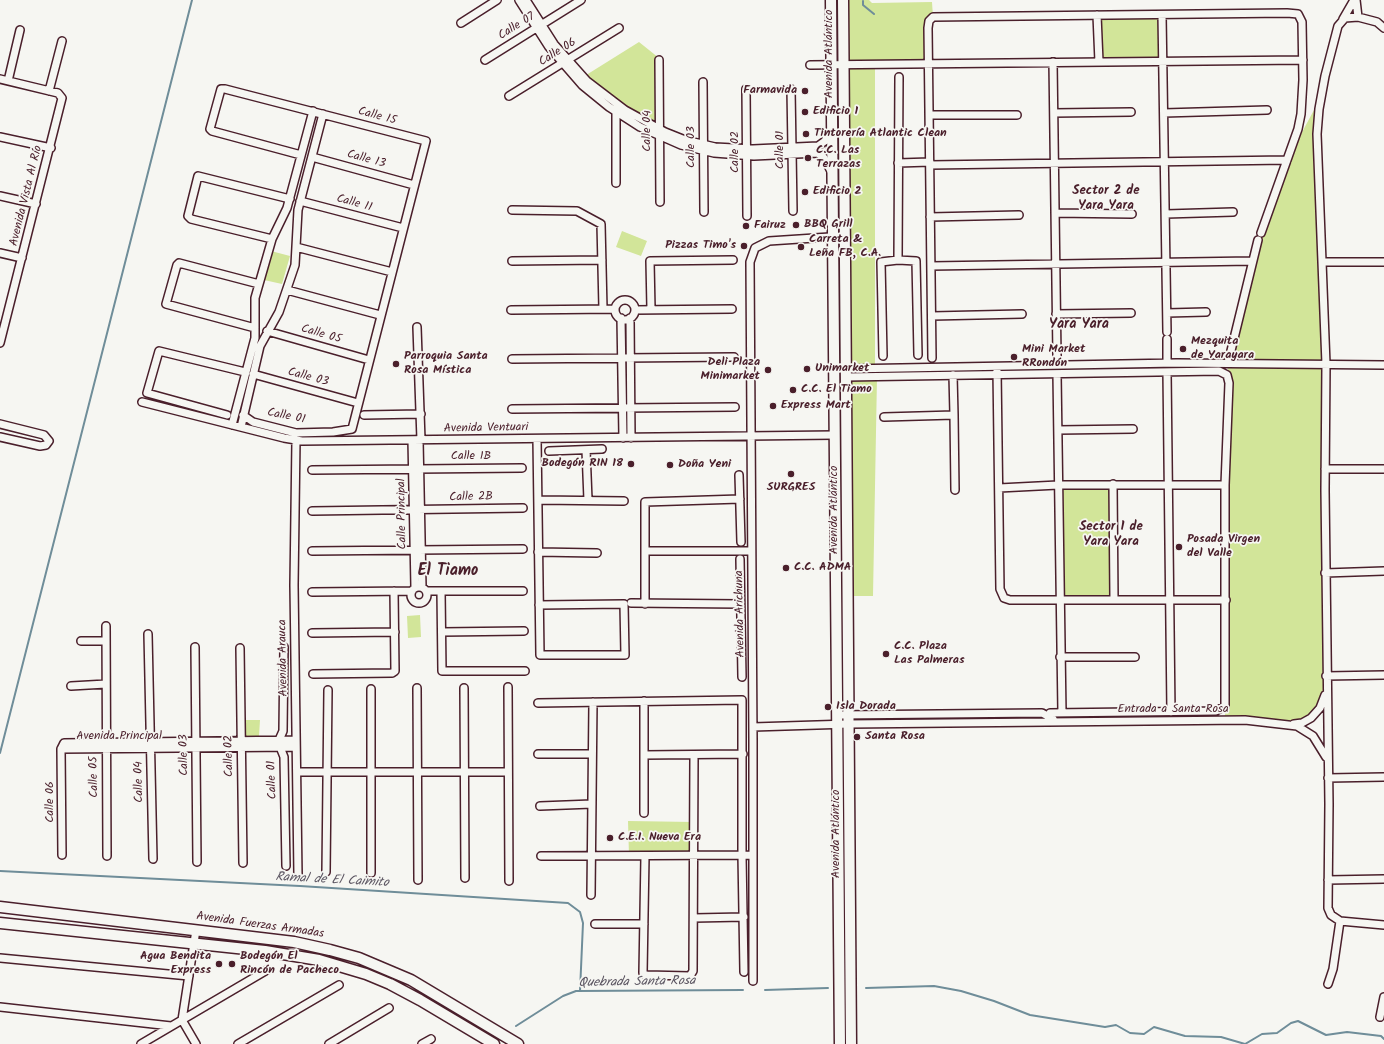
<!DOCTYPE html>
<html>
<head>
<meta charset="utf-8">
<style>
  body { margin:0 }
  canvas { display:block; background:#f6f6f2 }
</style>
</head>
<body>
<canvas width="1384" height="1044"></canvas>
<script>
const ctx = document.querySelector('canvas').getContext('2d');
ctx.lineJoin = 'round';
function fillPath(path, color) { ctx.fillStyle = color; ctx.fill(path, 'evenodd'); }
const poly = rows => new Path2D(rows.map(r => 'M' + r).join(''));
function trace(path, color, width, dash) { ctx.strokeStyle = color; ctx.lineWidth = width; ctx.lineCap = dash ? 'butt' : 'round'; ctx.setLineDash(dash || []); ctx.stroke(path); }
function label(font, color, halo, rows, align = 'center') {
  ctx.font = font + ' Kalam,sans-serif'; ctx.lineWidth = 3.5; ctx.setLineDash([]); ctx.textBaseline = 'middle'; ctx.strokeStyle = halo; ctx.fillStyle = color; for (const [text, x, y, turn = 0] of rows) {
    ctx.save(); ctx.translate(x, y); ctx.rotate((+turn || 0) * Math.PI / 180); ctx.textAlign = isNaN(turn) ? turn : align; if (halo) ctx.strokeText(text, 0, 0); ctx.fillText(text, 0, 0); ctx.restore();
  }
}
fillPath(poly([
  [843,0,869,0,872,3,932,2,933,17,931,19,929,63,875,64,875,368,997,366,997,374,877,377,873,596,848,596],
  [1097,15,1162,15,1163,61,1099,62],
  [639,42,659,58,659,129,583,77],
  [1321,97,1319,109,1323,298,1326,690,1324,699,1302,723,1225,720,1228,363,1258,240,1287,160],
  [622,231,647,241,641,256,616,247],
  [271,251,290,256,282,284,264,280],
  [1113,484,1114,600,1059,600,1058,485],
  [420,615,421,637,408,638,407,616],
  [244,720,260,720,259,736,243,736],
  [628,821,694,822,694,855,629,856]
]), '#d2e599');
trace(poly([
  [863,1,863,5,874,14],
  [0,753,192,0],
  [0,871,300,886,568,903,580,912,583,923,580,991],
  [866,988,934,986,961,991,994,1001,1030,1015,1105,1027,1116,1025,1130,1033,1144,1034,1154,1027,1185,1036,1221,1037,1245,1044,1262,1034,1277,1033,1291,1023,1298,1021,1326,1035,1347,1032,1381,1036,1384,1039],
  [765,990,828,988],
  [516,1026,563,996,576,991,743,990]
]), '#6f8d99', 2);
const street = poly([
  [519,0,549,47,582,85,609,107,640,127,681,145,714,153,754,156,818,153,824,158,832,173],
  [526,0,554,44,587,81,625,110,665,132,685,140,715,147,753,149,818,146,825,141,832,128],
  [1356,0,1358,17],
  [1097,15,1099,62],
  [1162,15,1167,332],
  [1343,19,1354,0],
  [461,23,497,0],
  [1384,28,1377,22,1358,17,1345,18,1338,26,1325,76,1319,109,1317,134,1326,364,1325,490,1329,804,1328,908,1331,915,1340,921,1384,925],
  [485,60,581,0],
  [659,60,660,202],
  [1053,62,1057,356],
  [810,65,1303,60],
  [0,79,58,93,62,98,0,343],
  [8,81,20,30],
  [703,82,704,212],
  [746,89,747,216],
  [791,89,793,211],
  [49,91,62,41],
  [509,96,619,28],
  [1054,113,1131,112],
  [1164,113,1267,110],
  [929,115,1017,115],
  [0,137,51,148],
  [312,157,414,185],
  [898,163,930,162],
  [930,165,1287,160],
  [616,183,616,113,618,110],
  [0,196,36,204],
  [300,201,403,228],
  [512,210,577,211,601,224,603,309],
  [1055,213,1132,214],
  [1166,214,1233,212],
  [930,217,1019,215],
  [272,239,191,219,188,216,198,176,290,199],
  [296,247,392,272],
  [0,253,22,258],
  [898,260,916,261,918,355],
  [512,261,602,260],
  [1322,262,1384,262],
  [931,266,1252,261],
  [287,290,380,315],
  '615 310a10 10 0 1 1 20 0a10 10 0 1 1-20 0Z',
  [651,309,650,261,733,260],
  [511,310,615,309],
  [635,310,732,309],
  [1167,313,1206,312],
  [1056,314,1131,313],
  [932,316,1022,314],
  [621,318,623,438],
  [630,318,631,438],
  [417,327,421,440],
  [255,328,166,304,177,265,179,263,259,284],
  [267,331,369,360],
  [883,356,881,262,898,260,899,77],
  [932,358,928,28,929,21,933,17,1287,13,1298,14,1302,22,1303,80,1301,114,1298,129,1261,233],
  [512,359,734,357],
  [1167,363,1167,339],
  [1228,363,1258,240],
  [846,369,1177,363,1384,365],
  [997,370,1000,589,1004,598,1010,600,1226,600],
  [1167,372,1171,712],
  [253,374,358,403],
  [1057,374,1062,713],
  [846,377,1219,371,1227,375,1229,383,1225,485,1225,706,1216,711,1050,713],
  [142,402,284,438,302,441,835,435],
  [512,409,735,407],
  [227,415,147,393,159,351,245,372],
  [243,415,253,422,296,433,333,432,352,429,426,141,225,89,221,89,210,129,212,131,301,155],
  [364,415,421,414],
  [954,415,955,490],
  [884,417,954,415,953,375],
  [0,424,44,435,49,441,46,445,40,446,0,437],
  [232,425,255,338,255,298,272,239,287,208,313,111],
  [241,427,260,346,279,312,295,265,298,210,323,114],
  [1058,430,1133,429],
  [537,439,540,655,625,655,624,604,539,605],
  [296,440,294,585,298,875],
  [412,440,415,588],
  [419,440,422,587],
  [586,450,588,500],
  [549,451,602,449],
  [1325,469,1384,469],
  [312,470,522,468],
  [739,475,741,542],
  [1113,484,1114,600],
  [999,488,1058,485,1225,485],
  [538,500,624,501],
  [312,511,523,508],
  [312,551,523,549],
  [645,551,751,551],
  [538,552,597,553],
  [740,559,742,677],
  [1325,573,1384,571],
  '411 595a8 8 0 1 1 16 0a8 8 0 1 1-16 0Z',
  [426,591,523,591],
  [441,591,442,671,525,671],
  [312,592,412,591],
  [631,603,740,604],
  [645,604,645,502,740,499],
  [106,626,107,856],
  [442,632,524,631],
  [312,633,395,632],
  [148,634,153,859],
  [81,641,106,641],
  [195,647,197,862],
  [284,647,283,731,279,740,280,747,284,757,286,866],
  [240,648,243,863],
  [1060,657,1135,657],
  [313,674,392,673,395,671,394,591],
  [1326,676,1384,675],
  [71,686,106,684],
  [508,687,509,881],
  [417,688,418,880],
  [464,688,465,878],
  [371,689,371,873],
  [644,701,644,813],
  [538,703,742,700,742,855,744,972],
  [838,715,1042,713,1053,719],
  [1294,724,1302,723,1311,718,1320,708,1325,695],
  [753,727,849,724,1245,720,1297,726,1313,736,1326,757],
  [61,749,296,747],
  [538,754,592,754],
  [644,755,743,754],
  [297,772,507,772],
  [1328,778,1384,777],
  [540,806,592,804],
  [62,855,61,749,64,743,296,740],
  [541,856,753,855],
  [645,856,643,973,646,975,690,976,693,971,694,756],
  [326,872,328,690],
  [1328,880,1384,879],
  [591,895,593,702],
  [694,918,744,917],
  [595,924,644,924],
  [0,958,189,976],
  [753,981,753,740,750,262,755,248,769,241,845,236],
  [1328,984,1333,969,1340,921],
  [0,1007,171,1026],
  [1380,1017,1384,997],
  [141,1044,267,970],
  [196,1044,182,1020,196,930],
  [238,1044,339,985],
  [329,1044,389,1008],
  [422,1044,431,1039]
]);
const secondary = poly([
  [831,0,840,1044],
  [843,0,851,1044],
  [0,907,294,942,330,950,359,958,411,980,518,1044],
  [0,923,265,951,319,960,366,974,390,984,420,1000,494,1044]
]);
trace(street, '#4a1f2b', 10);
trace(secondary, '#4a1f2b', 13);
trace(street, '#f6f6f2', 7);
trace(secondary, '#f6f6f2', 10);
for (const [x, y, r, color] of [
  [805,91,4,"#4a1f2b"],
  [805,112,4,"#4a1f2b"],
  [806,134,4,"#4a1f2b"],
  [808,158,4,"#4a1f2b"],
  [805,192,4,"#4a1f2b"],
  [796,225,4,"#4a1f2b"],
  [746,226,4,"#4a1f2b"],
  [744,246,4,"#4a1f2b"],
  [801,247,4,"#4a1f2b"],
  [1183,349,4,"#4a1f2b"],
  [1014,357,4,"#4a1f2b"],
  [396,364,4,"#4a1f2b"],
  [807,369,4,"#4a1f2b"],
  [768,370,4,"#4a1f2b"],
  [793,390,4,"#4a1f2b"],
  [773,406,4,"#4a1f2b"],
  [631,464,4,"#4a1f2b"],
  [670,465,4,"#4a1f2b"],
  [791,474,4,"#4a1f2b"],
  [1179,547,4,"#4a1f2b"],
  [786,568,4,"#4a1f2b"],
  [886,654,4,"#4a1f2b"],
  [828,707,4,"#4a1f2b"],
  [857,737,4,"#4a1f2b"],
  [610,838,4,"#4a1f2b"],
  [219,964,4,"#4a1f2b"],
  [232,964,4,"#4a1f2b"]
]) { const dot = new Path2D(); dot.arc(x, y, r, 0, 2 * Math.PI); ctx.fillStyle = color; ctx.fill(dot); trace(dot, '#f6f6f2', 1.5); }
label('12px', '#4a1f2b', '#f6f6f2', [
  ["Calle 07",517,27,-32],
  ["Calle 06",558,53,-32],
  ["Avenida Atlántico",830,54,-90],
  ["Calle 15",377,117,15],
  ["Calle 04",648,131,-90],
  ["Calle 03",692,147,-90],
  ["Calle 01",781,150,-90],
  ["Calle 02",736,152,-90],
  ["Calle 13",366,160,15],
  ["Avenida Vista Al Río",27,196,-76],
  ["Calle 11",354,204,15],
  ["Calle 05",321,335,16],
  ["Calle 03",308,378,15],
  ["Calle 01",286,417,11],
  ["Avenida Ventuari",486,429,-1],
  ["Calle 1B",471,457],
  ["Calle 2B",471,498,-1],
  ["Avenida Atlántico",835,510,-90],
  ["Calle Principal",403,514,-91],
  ["Avenida Arichuna",741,614,-91],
  ["Avenida Arauca",284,658,-91],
  ["Entrada a Santa Rosa",1173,710],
  ["Avenida Principal",119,737],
  ["Calle 03",185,755,-91],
  ["Calle 02",230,756,-91],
  ["Calle 05",95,777,-91],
  ["Calle 01",273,780,-92],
  ["Calle 04",140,782,-91],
  ["Calle 06",51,802,-90],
  ["Avenida Atlántico",837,834,-90],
  ["Avenida Fuerzas Armadas",260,926,8]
]);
label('bold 12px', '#4a1f2b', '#f6f6f2', [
  ["Farmavida",797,91,"right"],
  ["Edificio 1",813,112],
  ["Tintorería Atlantic Clean",814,134],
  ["C.C. Las",816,151],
  ["Terrazas",816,165],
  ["Edificio 2",813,192],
  ["BBQ Grill",804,225],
  ["Fairuz",754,226],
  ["Carreta &",809,240],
  ["Leña FB, C.A.",809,254],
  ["Pizzas Timo's",736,246,"right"],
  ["Mezquita",1191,342],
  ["de Yarayara",1191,356],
  ["Mini Market",1022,350],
  ["RRondón",1022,364],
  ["Parroquia Santa",404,357],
  ["Rosa Mística",404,371],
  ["Deli Plaza",760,363,"right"],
  ["Minimarket",760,377,"right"],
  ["Unimarket",815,369],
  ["C.C. El Tiamo",801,390],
  ["Express Mart",781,406],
  ["Bodegón RIN 18",623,464,"right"],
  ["Doña Yeni",678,465],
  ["SURGRES",791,488,"center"],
  ["Posada Virgen",1187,540],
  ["del Valle",1187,554],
  ["C.C. ADMA",794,568],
  ["C.C. Plaza",894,647],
  ["Las Palmeras",894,661],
  ["Isla Dorada",836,707],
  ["Santa Rosa",865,737],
  ["C.E.I. Nueva Era",618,838],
  ["Agua Bendita",211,957,"right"],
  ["Express",211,971,"right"],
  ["Bodegón El",240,957],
  ["Rincón de Pacheco",240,971]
], 'left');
label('bold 13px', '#4a1f2b', '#f6f6f2', [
  ["Sector 2 de",1106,192],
  ["Yara Yara",1106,207],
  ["Sector 1 de",1111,528],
  ["Yara Yara",1111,543]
]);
label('italic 13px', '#5c5662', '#f6f6f2', [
  ["Ramal de El Caimito",332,881,3],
  ["Quebrada Santa Rosa",637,983,-1]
]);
label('bold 14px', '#4a1f2b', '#f6f6f2', [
  ["Yara Yara",1079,326]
]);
label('bold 16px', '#4a1f2b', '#f6f6f2', [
  ["El Tiamo",448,572]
]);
</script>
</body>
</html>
